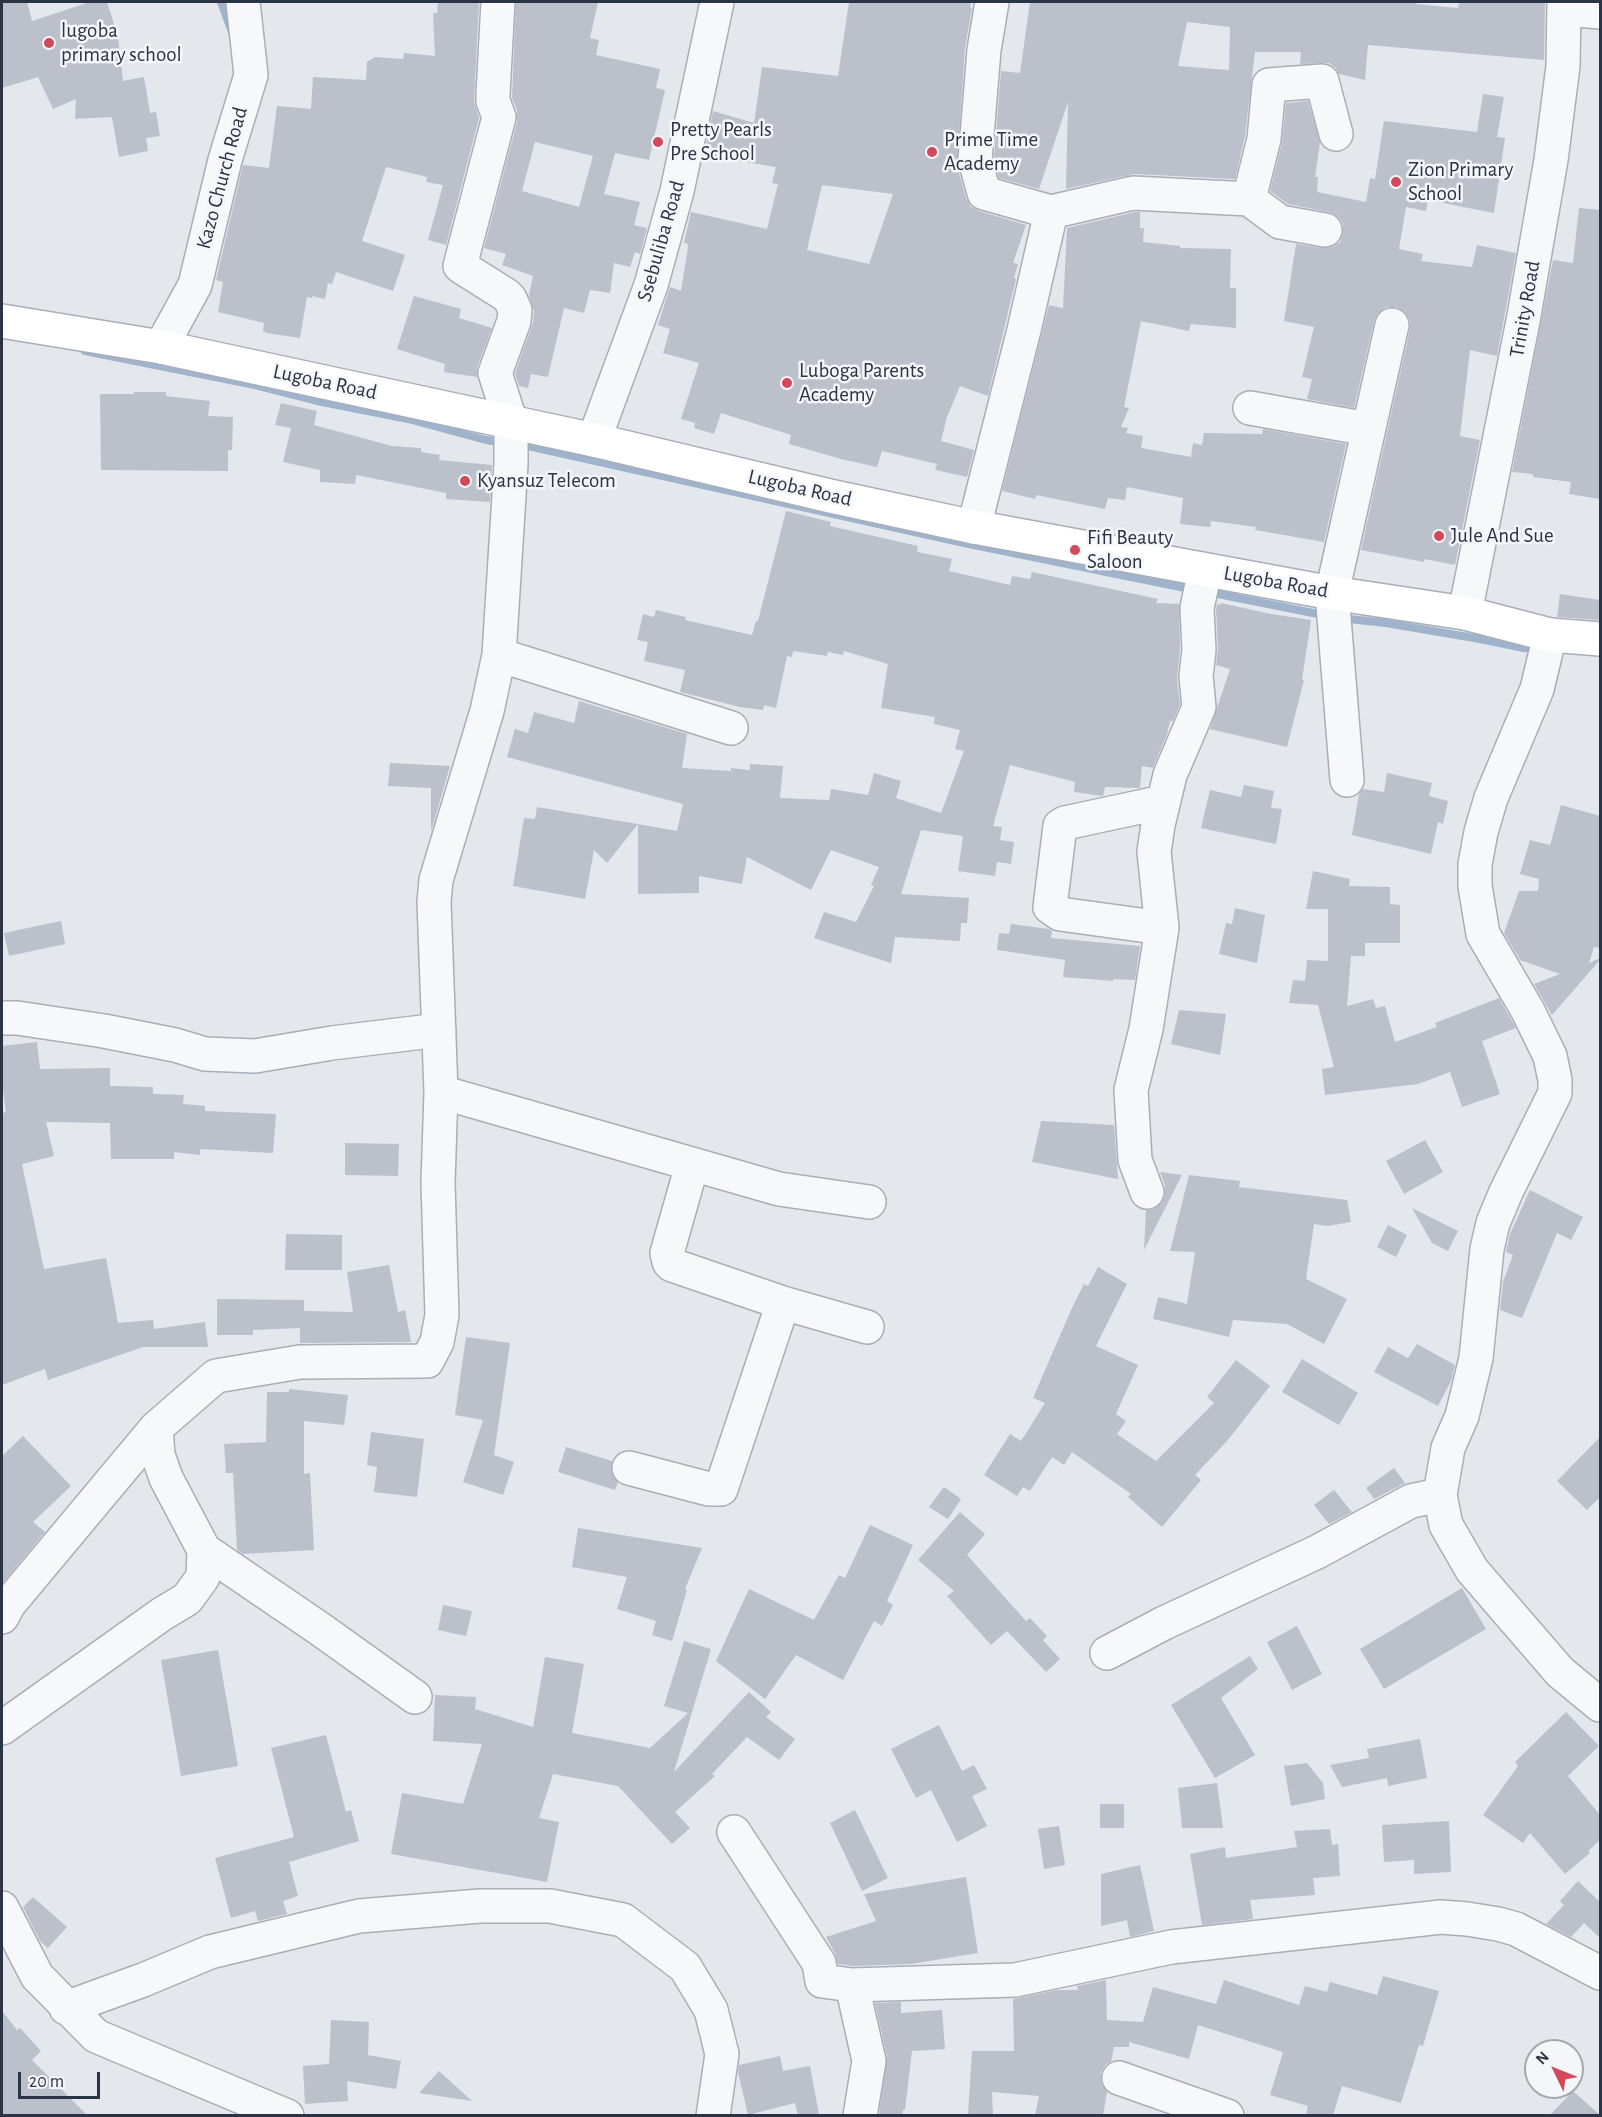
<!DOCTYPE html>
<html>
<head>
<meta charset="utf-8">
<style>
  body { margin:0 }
  #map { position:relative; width:1602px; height:2117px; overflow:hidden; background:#e4e7ec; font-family:"Alegreya Sans",sans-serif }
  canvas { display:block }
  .frame { position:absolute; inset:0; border:3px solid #2b3445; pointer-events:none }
  .north { position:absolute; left:1524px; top:2039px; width:60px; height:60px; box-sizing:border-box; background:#f4f6f9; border:2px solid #a4a8b1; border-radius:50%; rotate:313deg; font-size:16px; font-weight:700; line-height:24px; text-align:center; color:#2b3445 }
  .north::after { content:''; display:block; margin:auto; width:21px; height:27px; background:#d1495b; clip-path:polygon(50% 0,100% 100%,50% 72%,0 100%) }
  .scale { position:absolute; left:18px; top:2072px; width:82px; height:27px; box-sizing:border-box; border:3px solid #2b3445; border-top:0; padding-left:8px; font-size:18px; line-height:21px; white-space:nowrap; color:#2b3445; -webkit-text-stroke:4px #f4f6f9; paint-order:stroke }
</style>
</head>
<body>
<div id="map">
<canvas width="1602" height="2117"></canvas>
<div class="frame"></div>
<div class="north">N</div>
<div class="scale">20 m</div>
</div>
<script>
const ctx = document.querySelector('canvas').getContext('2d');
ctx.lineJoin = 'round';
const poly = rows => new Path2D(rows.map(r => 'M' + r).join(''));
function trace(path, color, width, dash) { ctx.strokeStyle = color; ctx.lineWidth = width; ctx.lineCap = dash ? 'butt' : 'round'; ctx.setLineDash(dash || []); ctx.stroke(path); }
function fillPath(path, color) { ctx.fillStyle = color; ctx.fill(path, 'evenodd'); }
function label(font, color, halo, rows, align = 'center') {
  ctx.font = font + ' "Alegreya Sans",sans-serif'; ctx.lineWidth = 5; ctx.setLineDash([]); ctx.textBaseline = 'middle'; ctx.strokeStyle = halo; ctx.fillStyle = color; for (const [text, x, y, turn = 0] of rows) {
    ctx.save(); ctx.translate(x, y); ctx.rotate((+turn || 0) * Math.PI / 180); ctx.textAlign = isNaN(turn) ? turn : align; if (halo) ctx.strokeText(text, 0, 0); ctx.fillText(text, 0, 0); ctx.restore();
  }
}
trace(poly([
  [221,2,233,35],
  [85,351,255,385,322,402,408,419,486,440,506,443],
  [519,444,964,543,1195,590],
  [1208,592,1328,616],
  [1340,618,1386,623,1480,639,1524,648,1541,649]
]), '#9fb4cc', 8);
fillPath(poly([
  [2,2,27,2,32,21,90,2,107,2,118,36,123,81,144,77,150,113,156,112,160,136,146,138,148,151,119,157,112,117,75,119,76,99,53,109,38,77,2,88],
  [438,2,479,2,474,101,479,118,446,245,428,240,443,185,426,182,427,177,386,167,362,241,405,255,393,291,336,272,332,284,328,283,325,299,312,296,312,298,307,297,300,338,267,333,263,331,264,323,218,312,223,282,216,280,243,165,269,168,277,106,311,109,313,77,366,80,367,62,375,57,403,59,404,53,435,56,433,13,437,13],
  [516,2,598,2,590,38,599,40,596,55,660,69,656,88,665,90,649,160,615,153,604,194,640,202,634,225,647,228,640,254,635,252,630,267,614,263,610,293,590,290,584,313,564,308,548,377,531,374,528,388,519,386,515,373,533,323,534,311,529,295,533,276,502,265,506,254,484,248,517,122,517,110,512,98],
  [535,142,593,156,579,207,522,191],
  [849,2,971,2,970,7,972,8,965,48,957,165,966,198,971,207,979,211,1026,225,1013,263,1018,264,1014,278,1016,279,988,396,960,386,947,417,941,441,974,450,967,477,935,470,937,464,882,451,877,467,841,459,789,444,791,435,721,413,714,434,694,428,695,423,681,419,699,363,663,353,670,329,658,325,670,287,681,291,688,247,688,244,684,243,691,212,767,229,778,184,772,183,776,167,739,161,739,159,704,155,713,111,754,123,762,67,838,76],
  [822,185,893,194,869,264,807,250],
  [1030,2,1416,2,1416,4,1458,8,1459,2,1545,2,1544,60,1368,45,1365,80,1339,74,1336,68,1329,63,1300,64,1301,52,1255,52,1245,136,1235,179,1134,174,1066,189,1068,102,1039,189,999,178,994,158,1001,71,1020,73],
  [1187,22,1230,27,1229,70,1178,66],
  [1483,94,1504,97,1497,137,1505,138,1494,213,1428,200,1426,211,1406,207,1399,249,1423,254,1421,261,1472,267,1477,245,1516,253,1497,356,1470,350,1460,436,1480,440,1455,565,1424,559,1424,562,1361,550,1410,329,1410,320,1405,312,1397,307,1386,307,1378,313,1374,321,1354,408,1307,399,1312,379,1302,377,1314,327,1284,321,1296,244,1322,248,1332,247,1340,242,1343,233,1343,224,1337,216,1329,212,1288,204,1270,191,1282,143,1286,103,1308,101,1320,142,1315,177,1318,177,1317,192,1366,202,1370,178,1375,179,1384,121,1477,132],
  [1579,208,1600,210,1600,499,1569,494,1571,482,1533,477,1533,474,1512,472,1553,260,1573,263],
  [1135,212,1140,212,1140,228,1144,228,1143,242,1180,246,1180,248,1231,249,1230,288,1236,288,1236,328,1191,324,1189,331,1141,321,1124,407,1129,408,1121,427,1128,428,1126,433,1143,436,1141,448,1191,457,1193,443,1202,445,1204,433,1262,434,1263,429,1346,444,1324,542,1255,530,1256,527,1211,521,1210,527,1180,524,1183,498,1127,487,1125,500,1108,498,1105,509,1036,495,1035,499,1002,491,1049,305,1063,308,1067,228],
  [414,296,461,309,459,318,492,328,477,367,477,377,444,372,445,364,397,349],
  [134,392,166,392,166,396,210,401,208,416,233,417,232,450,228,450,228,471,101,470,100,394,134,394],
  [281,403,317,411,314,425,392,446,421,448,421,452,440,455,439,460,492,465,490,502,446,499,446,493,356,475,355,484,320,482,320,470,283,462,291,428,275,425],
  [786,511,831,522,830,526,918,546,917,552,952,559,949,571,1010,585,1012,576,1030,579,1032,572,1158,599,1156,603,1179,604,1180,649,1177,678,1180,704,1173,721,1170,721,1167,734,1153,768,1142,766,1140,788,1105,787,1103,796,1074,792,1075,782,1010,765,993,826,1002,827,1000,840,1014,842,1011,864,997,862,995,876,958,871,963,836,921,830,901,894,969,898,967,923,961,923,960,941,895,937,891,963,814,938,824,912,856,922,874,886,871,885,879,867,831,850,811,890,747,857,742,884,699,876,699,893,638,894,638,824,677,831,683,804,507,757,515,729,528,733,534,712,574,723,579,701,687,734,682,768,731,771,731,768,750,770,750,764,783,766,780,798,829,800,831,789,868,795,874,773,901,781,896,798,941,813,964,751,955,749,960,730,934,724,935,717,881,708,888,664,844,651,843,655,828,652,827,656,793,651,792,657,787,656,776,708,764,705,763,710,740,707,680,692,685,670,644,661,648,642,637,640,643,614,654,617,656,610,686,617,685,620,752,635,756,621,758,621],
  [1560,594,1600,600,1600,620,1557,617],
  [1221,603,1271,614,1311,620,1302,680,1304,680,1287,747,1210,729,1230,669,1216,665,1218,649,1216,610,1217,604,1220,605],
  [390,763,450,766,431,832,431,788,388,786],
  [1387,773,1432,783,1429,796,1448,801,1443,824,1438,822,1431,854,1352,835,1359,794,1363,789,1384,792],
  [1244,785,1274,791,1271,808,1282,809,1276,844,1201,828,1210,790,1241,797],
  [1561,805,1600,816,1600,948,1594,947,1589,963,1600,958,1600,960,1552,1015,1534,984,1560,974,1520,960,1504,933,1519,891,1538,891,1539,879,1520,874,1530,840,1550,845],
  [537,807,638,824,607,863,594,850,585,899,513,886,524,818,535,819],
  [1313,871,1350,879,1349,886,1390,887,1390,904,1400,905,1400,943,1365,943,1365,956,1351,956,1347,1006,1373,999,1376,1008,1385,1006,1395,1042,1437,1027,1435,1023,1499,998,1516,1028,1482,1041,1500,1094,1462,1107,1450,1072,1418,1084,1325,1095,1322,1069,1334,1067,1318,1005,1289,1003,1293,980,1305,981,1307,960,1328,961,1328,909,1306,909],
  [1235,908,1265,915,1257,963,1219,954,1226,923,1232,924],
  [61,921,65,944,9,956,4,933],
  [1011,924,1049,929,1052,931,1051,938,1140,946,1135,980,1113,979,1113,981,1063,977,1065,960,997,950,999,933,1009,934],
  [1179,1010,1226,1014,1220,1055,1171,1044],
  [37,1042,40,1069,110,1068,110,1086,153,1087,153,1094,184,1095,183,1104,205,1106,205,1111,276,1114,273,1153,200,1149,200,1155,174,1152,174,1159,111,1159,110,1123,46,1122,54,1156,22,1164,44,1269,106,1258,118,1323,153,1320,154,1329,205,1322,208,1347,143,1347,48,1380,45,1369,2,1385,2,1113,6,1112,2,1083,2,1046],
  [1041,1121,1114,1125,1118,1179,1032,1162],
  [1425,1140,1443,1172,1404,1194,1386,1161],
  [345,1143,399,1144,398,1176,345,1175],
  [1160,1172,1182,1175,1144,1250,1146,1210,1154,1209,1161,1204,1165,1196,1165,1185],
  [1189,1175,1240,1181,1239,1187,1347,1200,1351,1222,1328,1226,1314,1224,1306,1279,1347,1299,1324,1344,1287,1324,1233,1320,1229,1337,1153,1319,1158,1297,1187,1304,1195,1252,1170,1251],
  [1530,1190,1583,1217,1571,1240,1557,1233,1522,1318,1500,1310,1503,1282,1513,1255,1506,1252,1510,1234],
  [1412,1208,1458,1231,1448,1251,1432,1243],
  [1388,1225,1407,1235,1396,1257,1377,1247],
  [286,1234,342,1235,342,1270,285,1270],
  [389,1265,398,1312,405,1310,411,1342,300,1343,300,1328,253,1330,253,1335,217,1335,217,1299,304,1300,304,1311,353,1312,347,1272],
  [1098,1267,1127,1284,1096,1346,1138,1365,1116,1414,1126,1421,1117,1434,1156,1461,1214,1403,1207,1397,1236,1360,1270,1386,1228,1440,1195,1475,1201,1480,1162,1527,1128,1497,1131,1494,1072,1452,1064,1465,1052,1457,1030,1491,1023,1487,1017,1496,984,1475,1010,1434,1021,1441,1045,1403,1033,1398,1071,1310,1084,1284,1088,1286],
  [466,1337,510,1343,494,1455,514,1462,503,1495,463,1482,483,1420,455,1415],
  [1417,1344,1455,1365,1451,1381,1438,1406,1374,1372,1388,1347,1408,1358],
  [1302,1359,1358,1393,1339,1425,1282,1392],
  [289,1389,348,1395,344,1425,304,1421,304,1474,310,1473,314,1550,243,1554,237,1550,233,1473,226,1473,224,1444,266,1442,267,1392,289,1392],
  [371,1432,424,1439,417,1497,374,1492,377,1467,367,1465],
  [23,1436,71,1486,33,1522,45,1532,2,1584,2,1456],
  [1600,1437,1600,1497,1587,1510,1557,1481],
  [566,1447,612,1461,611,1472,618,1482,615,1490,558,1472],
  [1394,1468,1405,1483,1374,1499,1366,1488],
  [944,1487,961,1499,948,1519,929,1507],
  [1334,1490,1352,1512,1329,1524,1314,1505],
  [960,1512,985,1534,967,1555,1026,1621,1030,1618,1047,1636,1043,1640,1060,1659,1046,1672,1007,1631,991,1645,947,1596,954,1591,918,1560],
  [870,1525,913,1545,887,1601,893,1605,882,1626,874,1621,843,1680,796,1655,765,1699,716,1661,749,1589,814,1620,839,1575,845,1578],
  [578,1528,702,1548,685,1589,687,1590,672,1641,652,1635,656,1621,617,1609,627,1577,572,1567],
  [1462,1588,1486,1629,1384,1689,1360,1649],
  [443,1605,472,1611,466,1636,438,1630],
  [1297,1626,1322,1674,1292,1690,1267,1642],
  [684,1641,711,1649,674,1772,749,1692,771,1712,766,1717,795,1739,779,1760,747,1737,712,1774,715,1776,675,1812,690,1828,672,1844,618,1786,553,1774,539,1818,559,1822,547,1882,391,1854,402,1793,463,1804,482,1744,433,1741,435,1695,476,1697,475,1709,533,1727,545,1657,584,1664,572,1733,650,1748,688,1713,664,1706],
  [218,1650,238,1766,181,1776,161,1660],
  [1250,1656,1258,1669,1221,1698,1255,1755,1215,1778,1171,1705],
  [1566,1712,1599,1746,1568,1776,1600,1815,1600,1840,1588,1851,1590,1853,1565,1874,1530,1833,1523,1843,1483,1815,1518,1766,1515,1762],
  [939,1725,962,1771,974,1765,987,1789,972,1796,987,1826,957,1842,931,1790,916,1798,891,1749],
  [326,1735,346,1812,351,1810,359,1841,289,1862,298,1896,283,1901,287,1914,258,1921,255,1911,231,1918,215,1858,294,1837,271,1748],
  [1420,1739,1427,1778,1388,1786,1387,1778,1342,1787,1330,1765,1369,1758,1367,1749],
  [1307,1763,1323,1783,1325,1799,1291,1806,1284,1766],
  [1217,1783,1223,1828,1182,1828,1178,1788],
  [1100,1804,1124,1804,1124,1828,1100,1828],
  [855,1810,888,1878,862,1891,830,1823],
  [1449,1821,1451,1872,1414,1874,1414,1860,1384,1862,1382,1825],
  [1059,1826,1065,1865,1044,1869,1038,1829],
  [1330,1829,1332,1845,1338,1844,1340,1876,1313,1878,1315,1895,1250,1900,1253,1919,1202,1925,1190,1854,1225,1847,1226,1858,1297,1847,1294,1831],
  [1140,1865,1154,1931,1130,1937,1127,1920,1101,1926,1101,1874],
  [966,1877,978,1953,911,1964,853,1966,838,1964,835,1953,826,1937,876,1921,864,1894],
  [1578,1881,1600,1902,1600,1938,1584,1923,1571,1937,1546,1924,1564,1905,1560,1901],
  [33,1897,67,1927,48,1948,40,1941,23,1907],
  [1383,1976,1439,1991,1423,2046,1419,2045,1401,2103,1342,2086,1333,2115,1306,2115,1308,2106,1270,2095,1283,2052,1198,2025,1189,2059,1129,2042,1129,2047,1114,2047,1111,2062,1106,2064,1101,2072,1101,2082,1107,2092,1103,2115,1035,2115,1039,2096,992,2092,993,2115,968,2115,972,2051,1014,2051,1013,1999,1057,1990,1078,1990,1077,1986,1106,1980,1107,2020,1143,2022,1153,1987,1216,2004,1224,1980,1299,2005,1305,1986,1327,1992,1330,1982,1377,1995],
  [901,2002,901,2013,942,2010,945,2049,912,2051,905,2110,903,2110,902,2115,879,2115,887,2057,875,2003],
  [2,2011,17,2030,20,2028,41,2051,32,2060,87,2115,2,2115],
  [331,2020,369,2022,368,2055,401,2061,396,2089,347,2081,348,2101,305,2104,303,2066,329,2064],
  [780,2056,783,2071,810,2066,819,2115,798,2115,795,2103,748,2115,738,2072,739,2065],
  [439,2071,472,2101,419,2093],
  [1573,2091,1600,2115,1550,2115]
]), '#bbc0ca');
const street = poly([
  [992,2,984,50,975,160,984,193,1051,212,1133,193,1249,199,1280,222,1325,230],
  [1564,9,1600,12],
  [1249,199,1264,139,1269,85,1322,81,1336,134],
  [161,347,195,285,225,160,251,75,243,2],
  [1250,408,1368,429],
  [594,440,651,285,677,191,717,2],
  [974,527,1024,330,1051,212],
  [1465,613,1523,321,1551,160,1563,66,1564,2],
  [499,655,731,728],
  [1347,780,1332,593,1392,325],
  [1162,928,1060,914,1050,907,1060,826,1065,823,1163,802],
  [2,1018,17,1018,104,1031,175,1045,205,1054,255,1056,332,1043,439,1030],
  [441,1092,779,1189,869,1202],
  [692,1165,667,1253,669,1262,672,1265,783,1303,867,1327],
  [1147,1192,1135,1160,1131,1090,1146,1029,1162,928,1154,852,1158,825,1170,775,1199,707,1196,676,1199,650,1197,608,1205,570],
  [156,1428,158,1455,166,1478,204,1550,320,1629,415,1697],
  [629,1468,709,1489,721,1489,783,1303],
  [1440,1495,1446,1525,1472,1570,1560,1672,1600,1705],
  [2,1617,9,1604,156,1428,216,1376,300,1362,427,1361,437,1342,442,1315,438,1183,441,1092,434,902,436,880,487,711,499,655,511,464,511,423,495,373,514,321,515,310,510,299,506,295,460,266,499,117,493,101,493,94,498,2],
  [1107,1653,1164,1623,1317,1552,1411,1501,1440,1495,1448,1448,1462,1416,1476,1358,1487,1249,1493,1223,1506,1192,1555,1093,1555,1080,1550,1056,1528,1011,1483,934,1475,886,1475,864,1481,832,1491,798,1537,689,1550,635],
  [2,1728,162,1614,187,1599,203,1577,204,1550],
  [734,1832,819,1963,822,1981,852,1985,1015,1980,1171,1947,1441,1917,1467,1919,1498,1924,1516,1929,1600,1973],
  [2,1908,37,1976,96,2036,287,2116],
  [852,1985,869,2061,860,2116],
  [66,2008,143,1980,210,1952,359,1916,480,1906,550,1906,623,1920,685,1967,711,2010,722,2054,713,2116],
  [1119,2078,1227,2116]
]);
const secondary = poly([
  [2,321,161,347,594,440,830,496,974,527,1332,593,1465,613,1550,635,1600,639]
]);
trace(street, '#a9aeb7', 36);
trace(secondary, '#a9aeb7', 36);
trace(street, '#f7f8fa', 33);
trace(secondary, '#fff', 33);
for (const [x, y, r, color] of [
  [49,43,6,"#d1495b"],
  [658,142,6,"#d1495b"],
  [932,152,6,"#d1495b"],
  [1396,182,6,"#d1495b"],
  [787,383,6,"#d1495b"],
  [465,481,6,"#d1495b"],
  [1439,536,6,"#d1495b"],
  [1075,550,6,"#d1495b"]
]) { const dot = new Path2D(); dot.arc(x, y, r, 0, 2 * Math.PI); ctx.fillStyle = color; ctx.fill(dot); trace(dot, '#f4f6f9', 2); }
label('21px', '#2b3445', '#f4f6f9', [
  ["lugoba",61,31],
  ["primary school",61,55],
  ["Pretty Pearls",670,130],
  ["Pre School",670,154],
  ["Prime Time",944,140],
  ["Academy",944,164],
  ["Zion Primary",1408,170],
  ["School",1408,194],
  ["Luboga Parents",799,371],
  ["Academy",799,395],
  ["Kyansuz Telecom",477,481],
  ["Jule And Sue",1451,536],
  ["Fifi Beauty",1087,538],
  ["Saloon",1087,562]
], 'left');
label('21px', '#2b3445', '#f4f6f9', [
  ["Kazo Church Road",222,178,-75],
  ["Ssebuliba Road",661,241,-74],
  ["Trinity Road",1525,309,-80],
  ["Lugoba Road",325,382,12],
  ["Lugoba Road",800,488,13],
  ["Lugoba Road",1276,582,10]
]);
</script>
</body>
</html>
